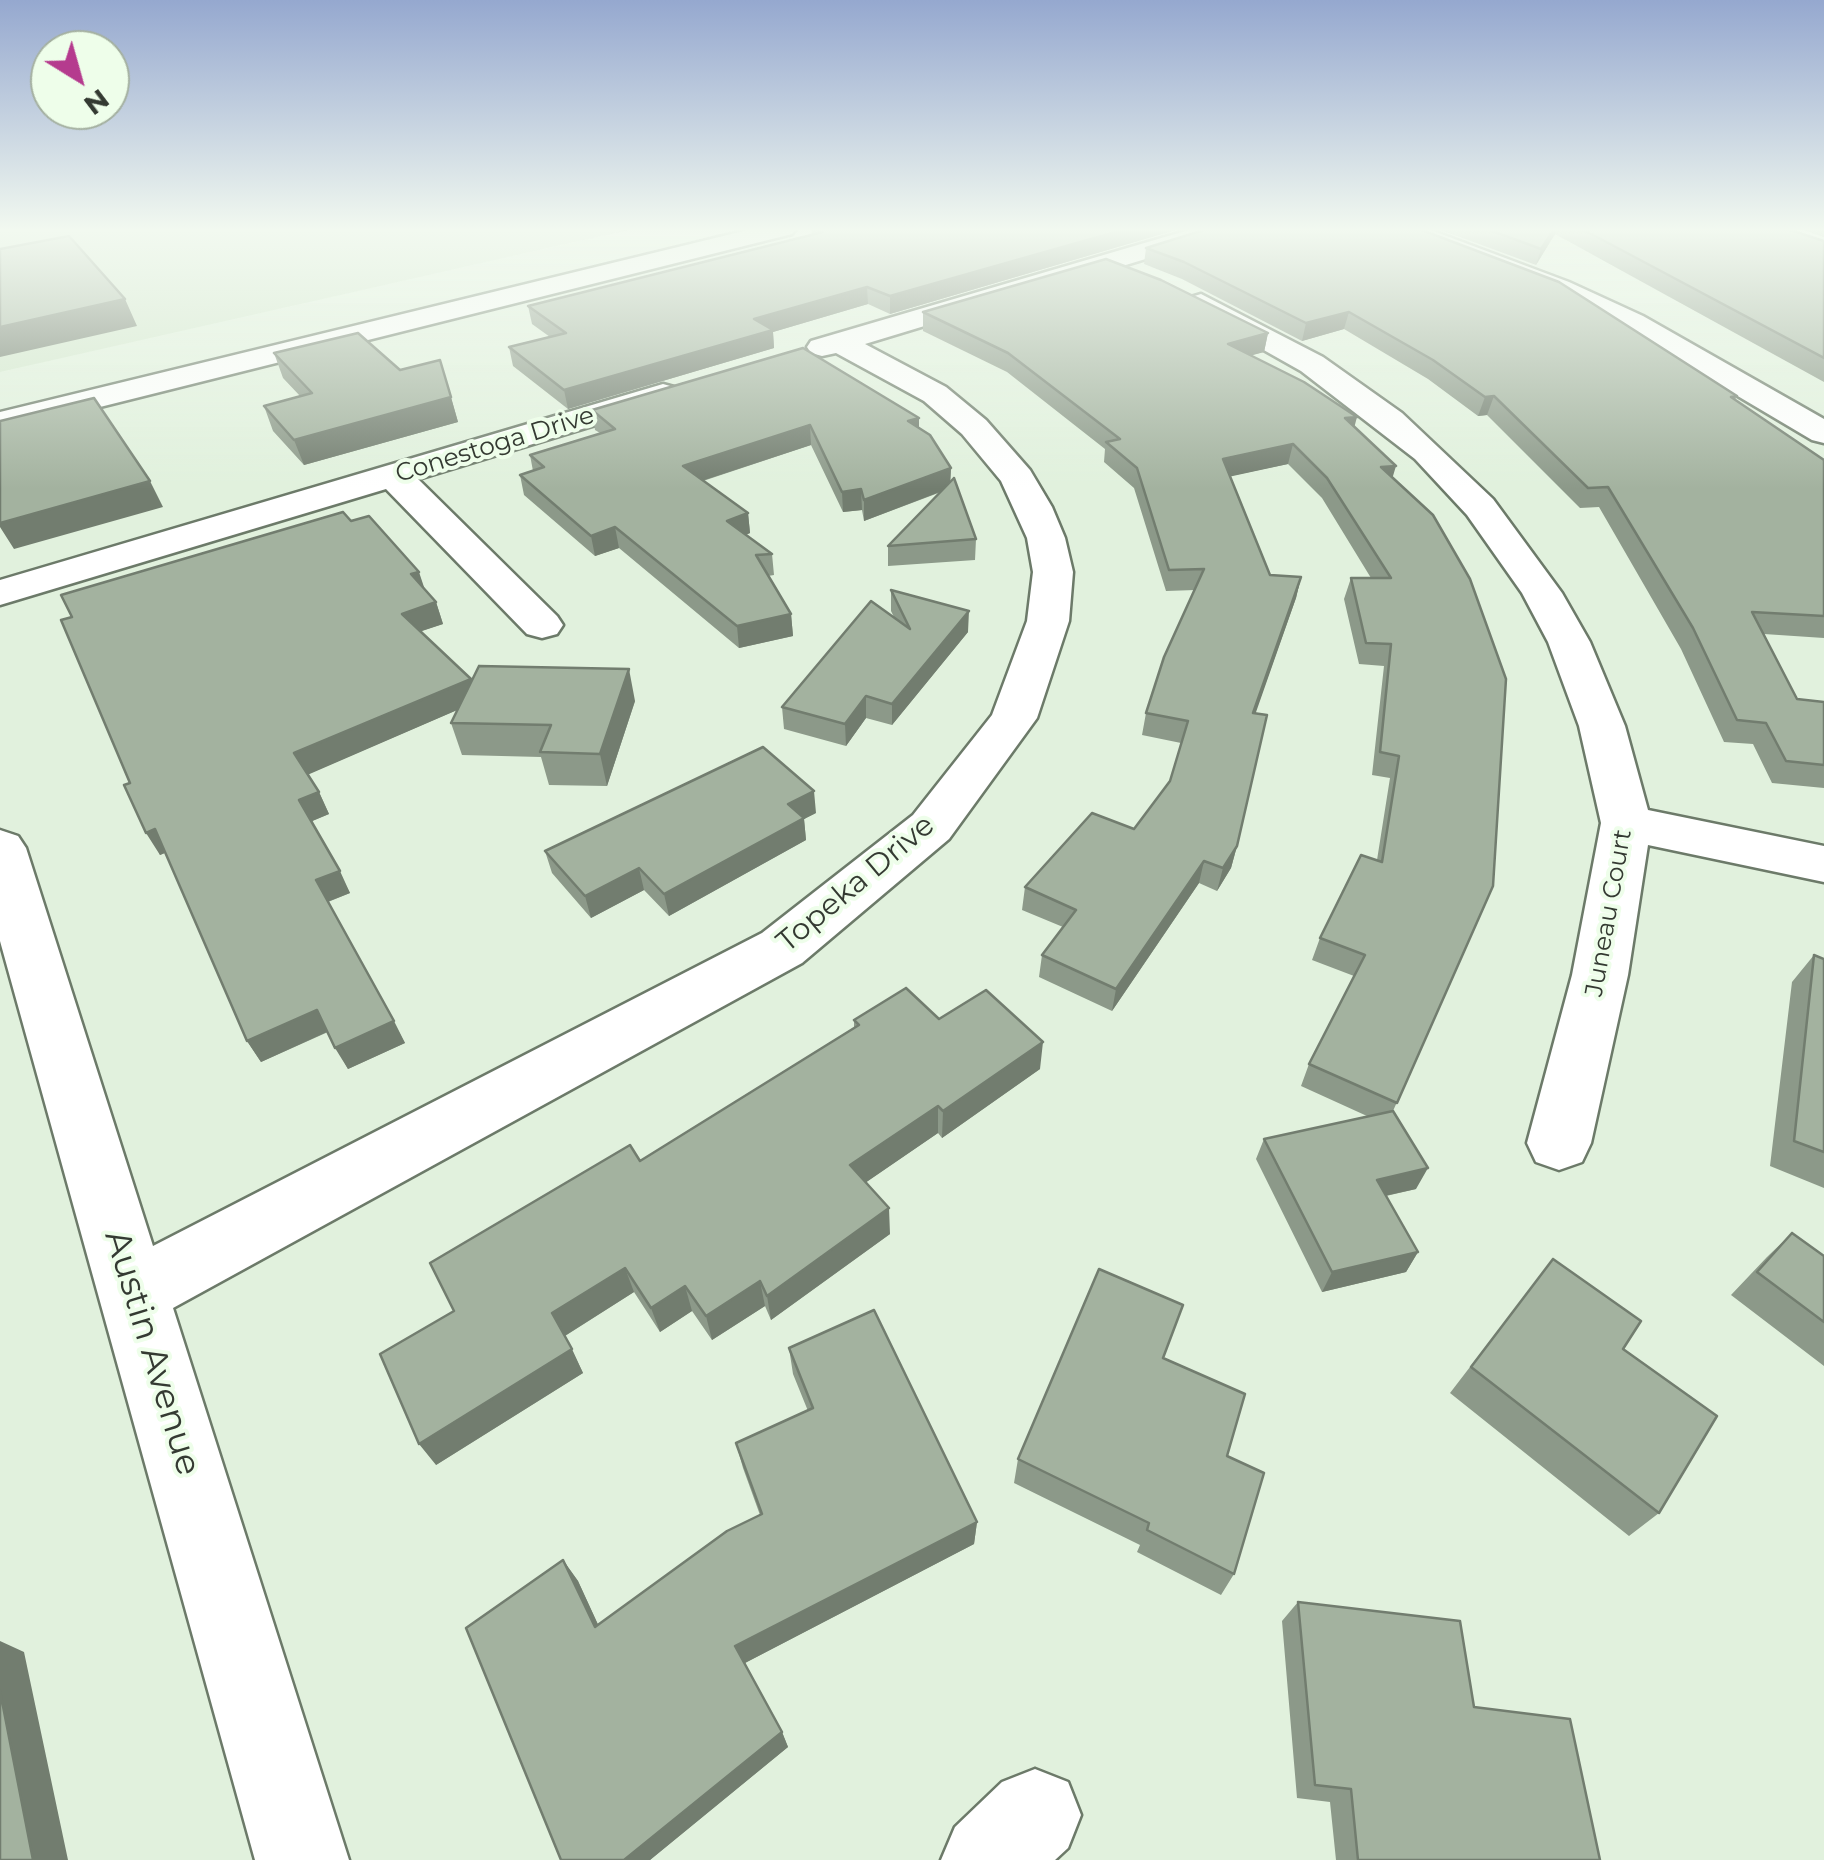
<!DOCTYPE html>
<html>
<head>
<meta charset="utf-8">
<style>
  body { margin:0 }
  #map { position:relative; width:1824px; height:1860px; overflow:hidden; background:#e1f1dd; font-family:Montserrat,sans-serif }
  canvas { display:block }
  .north { position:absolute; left:30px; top:30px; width:100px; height:100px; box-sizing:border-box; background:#eefeea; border:2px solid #a4b0a0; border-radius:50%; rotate:143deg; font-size:28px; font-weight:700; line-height:40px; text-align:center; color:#343a32 }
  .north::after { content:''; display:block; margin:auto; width:35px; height:45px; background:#b53b8e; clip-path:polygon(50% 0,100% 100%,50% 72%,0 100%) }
</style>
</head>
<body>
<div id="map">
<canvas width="1824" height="1860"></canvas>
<div class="north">N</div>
</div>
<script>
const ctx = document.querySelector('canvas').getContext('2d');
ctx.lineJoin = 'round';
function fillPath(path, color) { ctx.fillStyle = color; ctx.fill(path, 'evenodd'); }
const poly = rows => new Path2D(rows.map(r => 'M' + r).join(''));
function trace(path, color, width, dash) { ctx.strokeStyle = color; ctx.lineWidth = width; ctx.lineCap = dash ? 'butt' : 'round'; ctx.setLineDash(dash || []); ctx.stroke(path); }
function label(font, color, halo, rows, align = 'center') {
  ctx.font = font + ' Montserrat,sans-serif'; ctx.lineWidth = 8; ctx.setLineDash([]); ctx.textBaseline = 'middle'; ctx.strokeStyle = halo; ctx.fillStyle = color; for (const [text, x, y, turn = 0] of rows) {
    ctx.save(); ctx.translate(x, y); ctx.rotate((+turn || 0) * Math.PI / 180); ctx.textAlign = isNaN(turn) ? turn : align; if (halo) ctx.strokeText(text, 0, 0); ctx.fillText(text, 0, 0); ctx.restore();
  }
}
fillPath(poly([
  [0,229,632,229,0,372]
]), '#d3e7cd');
const minor = poly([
  [1192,229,1232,229,1228,234,865,344,946,387,986,420,1030,470,1052,507,1065,538,1073,572,1069,621,1037,718,949,839,802,963,173,1308,349,1860,255,1860,0,941,0,830,18,836,26,848,153,1246,762,933,913,815,992,715,1027,621,1033,572,1027,538,1001,481,962,434,924,401,836,353,822,356,811,353,807,347,811,341,1192,229],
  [1392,229,1428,229,1569,282,1643,316,1824,419,1824,443,1812,440,1623,328,1549,294,1396,234,1392,229],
  [1201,294,1323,357,1402,413,1493,499,1562,593,1590,642,1625,726,1648,810,1824,846,1824,882,1648,845,1628,975,1591,1143,1582,1162,1559,1170,1536,1162,1527,1143,1572,975,1601,823,1579,726,1548,642,1522,593,1467,515,1415,459,1301,371,1191,309,1187,303,1191,297,1201,294],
  [663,384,674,387,679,394,674,401,418,479,557,616,563,625,557,634,542,638,527,634,386,489,0,605,0,580,663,384],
  [1035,1769,1068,1782,1081,1815,1068,1848,1055,1860,941,1860,955,1827,1002,1782,1035,1769]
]);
const major = poly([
  [752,229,796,229,792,234,0,432,0,412,752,229]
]);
trace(minor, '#6c7a69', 5);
trace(major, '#6c7a69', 5);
fillPath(minor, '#fff');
fillPath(major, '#fff');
fillPath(poly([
  [811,229,1179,229,890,314,868,304,773,332,774,348,568,409,513,366,509,347,550,337,532,324,528,306,812,234],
  [1438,229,1787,229,1824,241,1824,382,1555,234,1536,265],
  [1801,229,1824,229,1824,237],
  [1146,248,1737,396,1735,400,1824,460,1824,638,1764,634,1797,699,1824,702,1824,788,1772,783,1753,744,1724,742,1681,649,1599,507,1580,508,1487,415,1478,416,1428,379,1344,329,1302,341,1182,279,1144,264],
  [923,312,1268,333,1264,352,1251,355,1354,427,1393,478,1493,886,1393,1111,1416,1189,1386,1196,1418,1252,1406,1272,1322,1292,1256,1159,1264,1139,1367,1116,1301,1086,1309,1064,1354,976,1312,960,1320,938,1377,860,1390,778,1372,775,1384,666,1359,664,1344,599,1351,578,1371,578,1322,498,1288,464,1230,476,1270,575,1301,577,1296,598,1255,713,1237,846,1231,868,1217,891,1199,883,1112,1011,1039,977,1042,955,1063,927,1022,910,1025,887,1134,829,1170,781,1181,743,1142,735,1146,713,1195,590,1166,591,1134,488,1104,462,1105,449,1007,372,923,331],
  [274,353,400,370,440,360,458,422,304,465,273,431,264,406,300,396,283,378],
  [592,410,919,428,951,468,950,482,976,539,975,560,888,566,888,546,941,492,864,521,862,510,843,512,811,445,703,481,748,513,750,533,746,535,772,554,774,575,768,576,791,614,793,636,739,648,619,548,595,556,524,495,520,475,533,471,530,455,600,433,595,430],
  [351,521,424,589,436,602,443,624,421,631,471,679,635,701,607,786,549,785,541,757,462,755,451,723,457,710,308,774,319,792,329,814,312,821,350,893,328,902,405,1043,348,1069,328,1032,261,1062,247,1041,165,853,160,855,130,783],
  [891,590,968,632,892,725,866,718,846,746,784,729,782,707,894,617,891,611],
  [816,813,804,819,806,840,669,916,644,890,591,918,552,873,545,851],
  [1814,955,1824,959,1824,1188,1770,1166,1792,982],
  [939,1019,1040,1069,942,1138,938,1133,866,1182,890,1234,771,1320,765,1306,712,1340,692,1311,660,1332,634,1292,565,1336,583,1373,436,1465,454,1311,640,1161,854,1028,854,1020],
  [1792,1233,1824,1256,1824,1366,1731,1295,1767,1257],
  [1553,1259,1623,1349,1659,1513,1629,1536,1450,1393],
  [789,1348,977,1522,974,1544,745,1663,782,1732,788,1747,650,1860,563,1560,578,1581,598,1625,760,1515,743,1468,736,1443,808,1411,793,1374],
  [1164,1359,1227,1456,1234,1574,1221,1595,1137,1552,1140,1545,1014,1483,1018,1459],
  [1298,1602,1474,1707,1600,1860,1336,1860,1330,1802,1297,1798,1282,1621]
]), '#8c9989');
fillPath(poly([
  [1126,229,1179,229,890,314,890,296],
  [1554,229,1556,229,1555,234,1536,265,1541,249],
  [867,287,868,304,773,332,774,348,568,409,564,390,754,319],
  [125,299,137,326,0,357,0,327],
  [1349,312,1344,329,1302,341,1306,323],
  [1268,333,1264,352,1224,363,1228,344],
  [1494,396,1487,415,1478,416,1485,397],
  [451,397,458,422,304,465,294,440],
  [1357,417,1352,436,1345,418],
  [919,418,919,437,908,421],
  [810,425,811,445,686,486,683,466],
  [1293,444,1288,464,1219,479,1223,459],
  [1396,466,1390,486,1381,467],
  [951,468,950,488,864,521,864,500],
  [150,481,163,507,14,549,0,527,0,523],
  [861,489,862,510,843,512,842,492],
  [748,513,750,533,729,541,727,521],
  [615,527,619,548,595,556,591,536],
  [419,572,426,593,411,574],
  [1301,577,1296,598,1248,735,1253,713],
  [436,602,443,624,410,635,402,614],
  [969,611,968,632,892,725,892,704],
  [791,614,793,636,739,648,737,626],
  [629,669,635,701,607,786,600,754],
  [471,679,478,701,305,776,294,753],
  [866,696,866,718,846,746,845,724],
  [814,791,816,813,804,819,806,840,669,916,664,894,788,804],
  [319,792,329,814,310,822,299,800],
  [155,829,169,851,160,855,146,833],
  [1237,846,1231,868,1217,891,1223,868],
  [1204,861,1199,883,1112,1011,1116,989],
  [639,868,644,890,591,918,585,896],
  [340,871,350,893,327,902,316,880],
  [317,1010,329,1031,261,1062,247,1041],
  [394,1021,405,1043,348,1069,335,1048],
  [1043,1042,1040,1069,942,1138,943,1111],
  [938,1106,938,1133,852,1192,850,1165],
  [1428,1168,1416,1189,1366,1200,1377,1180],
  [889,1208,890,1234,771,1320,767,1296],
  [1418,1252,1406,1272,1322,1292,1332,1272],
  [625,1268,634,1292,563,1337,552,1313],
  [760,1281,765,1306,712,1340,706,1316],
  [685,1286,692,1311,660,1332,651,1308],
  [572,1349,583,1373,436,1465,419,1444],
  [977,1522,974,1544,743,1664,735,1646],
  [563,1560,578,1581,608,1646,595,1627],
  [0,1641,24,1652,68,1860,33,1860,0,1691],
  [782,1732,788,1747,650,1860,624,1860]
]), '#727d6f');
const building = poly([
  [817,229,1126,229,890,296,867,287,754,319,773,330,564,390,509,347,566,333,528,306,823,232,817,229],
  [1207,229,1419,229,1559,282,1737,396,1731,397,1824,460,1824,616,1752,612,1797,699,1824,702,1824,765,1786,761,1766,723,1737,720,1693,628,1608,487,1588,488,1494,396,1485,397,1433,360,1349,312,1306,323,1184,262,1146,248,1207,229],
  [1487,229,1554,229,1541,249,1487,229],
  [1582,229,1787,229,1824,241,1824,358,1582,229],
  [69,236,125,299,0,327,0,249,69,236],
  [1106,259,1161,280,1268,333,1228,344,1304,382,1357,417,1345,418,1396,466,1381,467,1433,515,1470,579,1506,679,1493,886,1397,1103,1309,1064,1365,955,1320,938,1361,855,1382,862,1399,756,1380,752,1391,644,1366,643,1351,578,1391,578,1327,478,1293,444,1223,459,1270,575,1301,577,1253,713,1267,715,1237,846,1223,868,1204,861,1116,989,1042,955,1076,910,1025,887,1092,813,1134,829,1170,781,1188,721,1146,713,1164,657,1204,569,1169,570,1137,468,1106,442,1120,439,1008,353,923,312,1106,259],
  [358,333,400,370,440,360,451,397,294,440,264,406,312,393,274,353,358,333],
  [803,348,919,418,908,421,930,435,951,468,864,500,861,489,842,492,810,425,683,466,748,513,727,521,772,554,756,555,791,614,737,626,615,527,591,536,520,475,544,467,530,455,615,429,592,410,803,348],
  [94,398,150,481,0,523,0,421,94,398],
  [954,478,976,539,888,546,954,478],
  [343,512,351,521,369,516,419,572,411,574,436,602,402,614,471,679,294,753,319,792,299,800,340,871,316,880,394,1021,335,1048,317,1010,247,1041,155,829,146,833,124,785,130,783,61,620,72,617,61,595,343,512],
  [891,590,969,611,892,704,866,696,845,724,782,707,871,601,910,629,891,590],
  [479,666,629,669,600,754,540,752,551,725,451,723,479,666],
  [763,747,814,791,788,804,804,818,664,894,639,868,585,896,545,851,763,747],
  [1814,955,1824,959,1824,1152,1794,1141,1814,955],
  [906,988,939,1019,986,990,1043,1042,943,1111,938,1106,850,1165,889,1208,767,1296,760,1281,706,1316,685,1286,651,1308,625,1268,552,1313,572,1349,419,1444,380,1354,454,1311,430,1263,630,1145,640,1161,859,1025,854,1020,906,988],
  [1393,1111,1428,1168,1377,1180,1418,1252,1332,1272,1264,1139,1393,1111],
  [1792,1233,1824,1256,1824,1322,1757,1272,1792,1233],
  [1553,1259,1641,1321,1623,1349,1717,1416,1659,1513,1471,1367,1553,1259],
  [1099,1269,1183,1305,1163,1358,1245,1394,1227,1456,1264,1473,1234,1574,1147,1530,1149,1523,1018,1459,1099,1269],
  [874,1310,977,1522,735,1646,782,1732,624,1860,561,1860,466,1628,563,1560,595,1627,727,1531,762,1514,736,1443,813,1408,789,1348,874,1310],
  [1298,1602,1460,1621,1474,1707,1570,1719,1600,1860,1358,1860,1351,1789,1315,1785,1298,1602],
  [0,1691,33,1860,0,1860,0,1691]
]);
fillPath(building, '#a3b29f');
trace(building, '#727d6f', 2.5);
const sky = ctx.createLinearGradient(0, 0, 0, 489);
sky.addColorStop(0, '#95a8cf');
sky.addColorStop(0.47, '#f2f9f0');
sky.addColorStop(1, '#f2f9f000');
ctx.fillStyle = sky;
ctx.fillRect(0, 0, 1824, 489);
label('25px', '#343a32', '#eefeea', [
  ["Conestoga Drive",495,445,-17],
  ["Juneau Court",1609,913,-80]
]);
label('30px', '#343a32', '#eefeea', [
  ["Topeka Drive",856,884,-40]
]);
label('35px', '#343a32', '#eefeea', [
  ["Austin Avenue",152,1353,73]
]);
</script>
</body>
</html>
